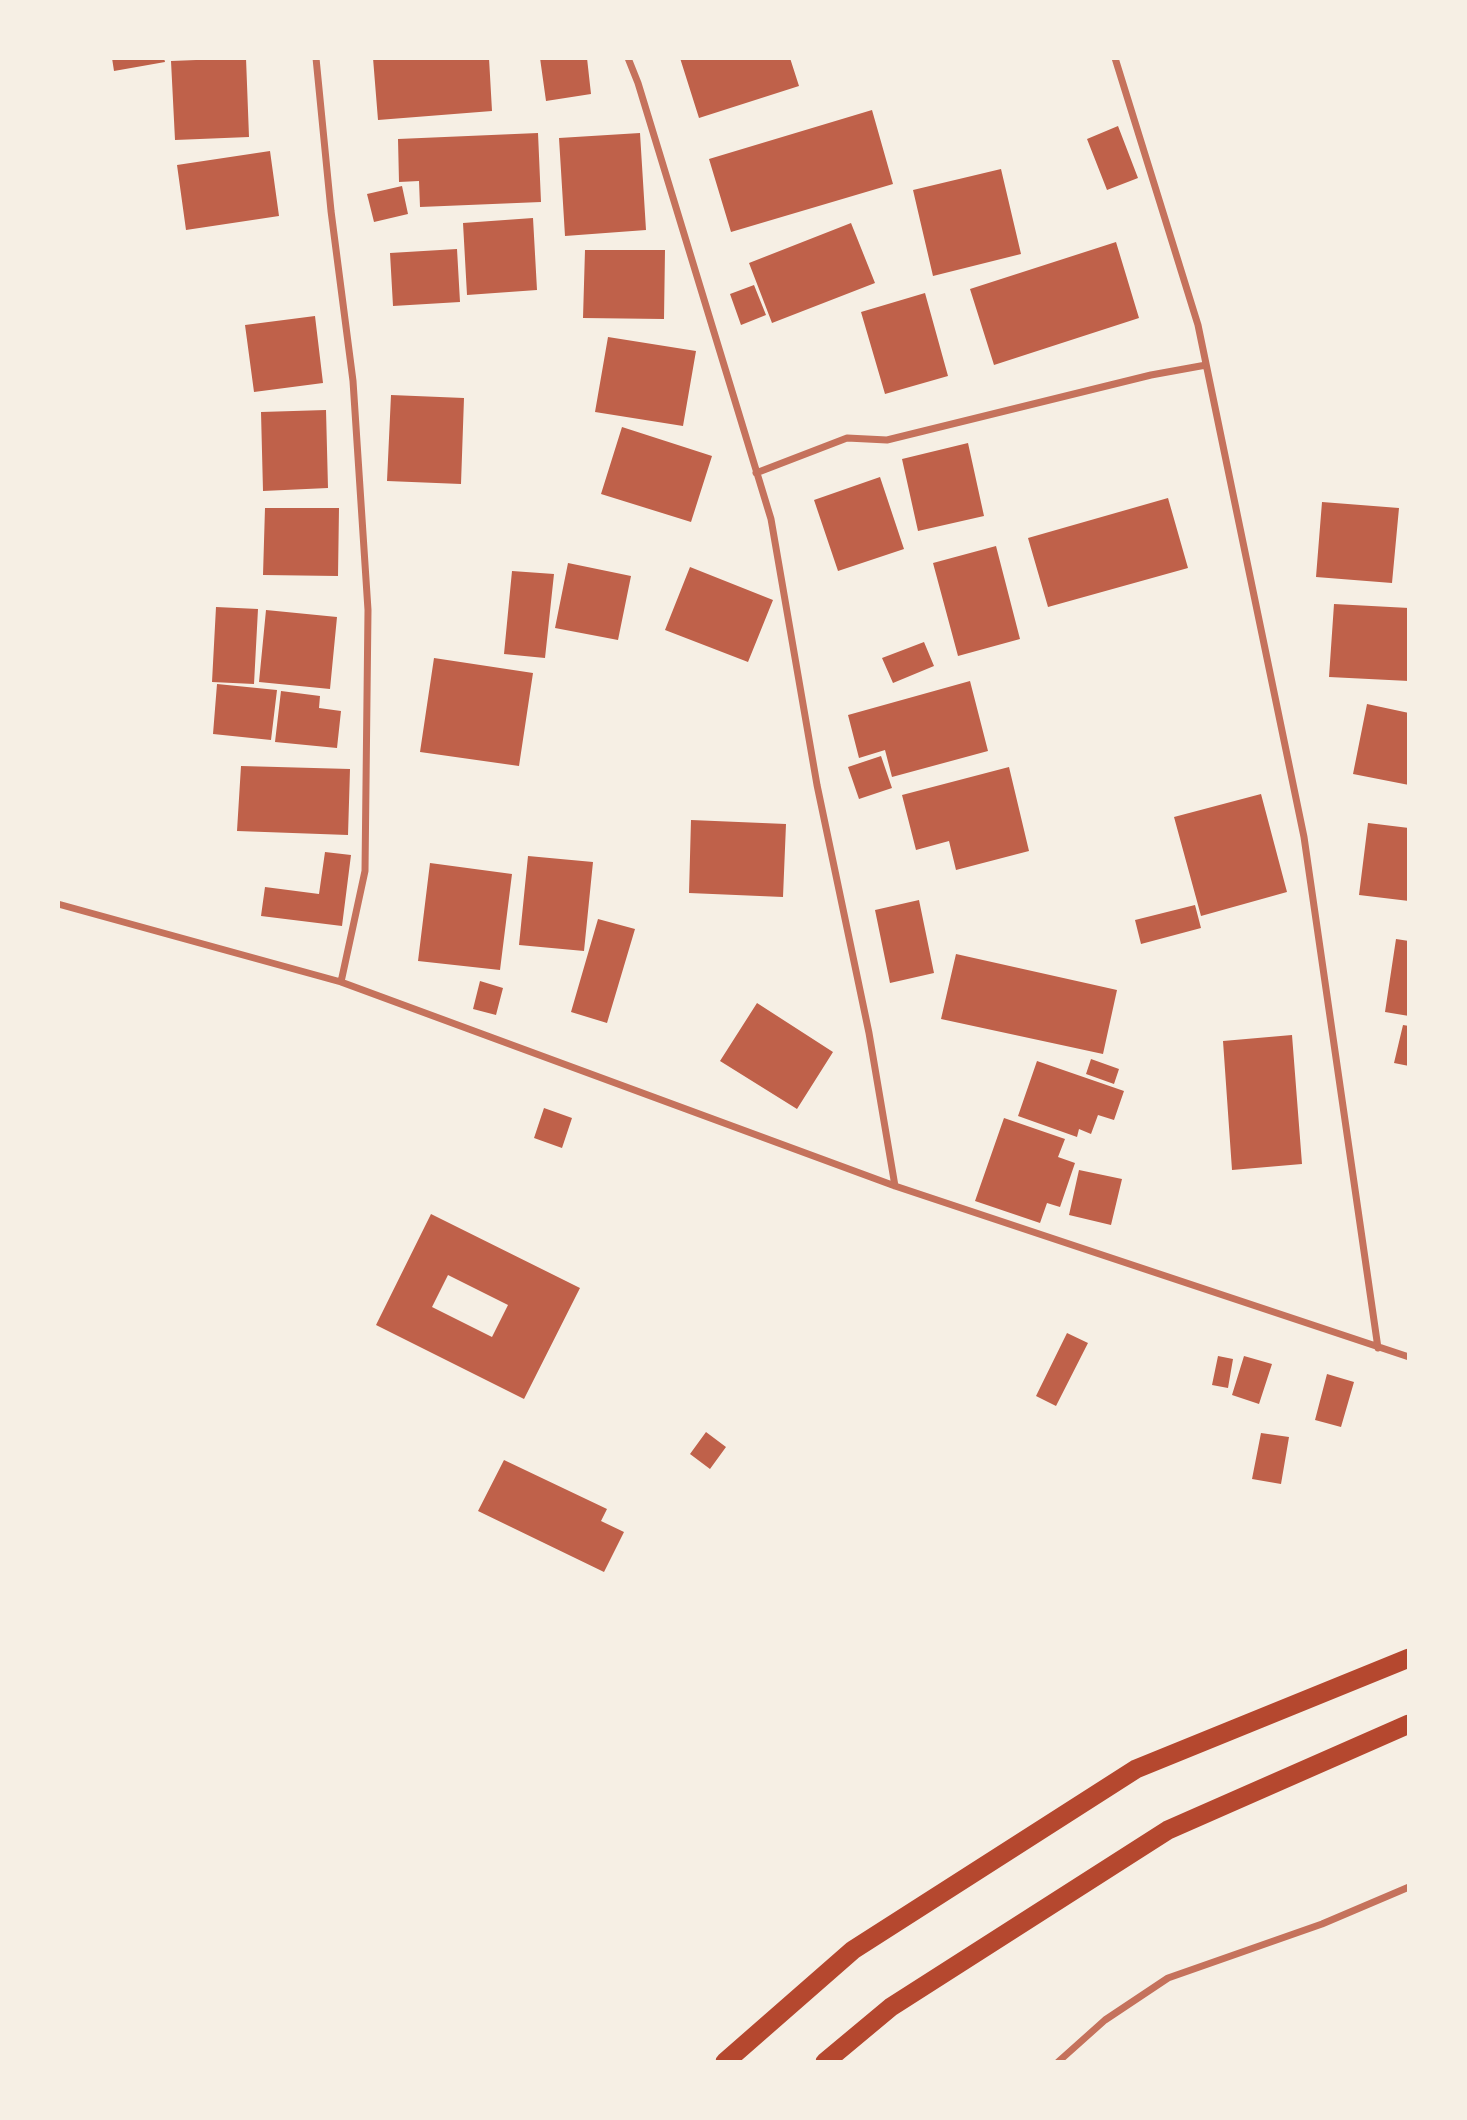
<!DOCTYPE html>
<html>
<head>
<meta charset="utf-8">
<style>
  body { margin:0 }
  #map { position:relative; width:1467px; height:2120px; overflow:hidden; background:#f6efe4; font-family:Roboto,sans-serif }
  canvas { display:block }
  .frame { position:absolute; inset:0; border:60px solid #f6efe4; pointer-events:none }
</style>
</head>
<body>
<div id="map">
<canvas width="1467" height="2120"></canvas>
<div class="frame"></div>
</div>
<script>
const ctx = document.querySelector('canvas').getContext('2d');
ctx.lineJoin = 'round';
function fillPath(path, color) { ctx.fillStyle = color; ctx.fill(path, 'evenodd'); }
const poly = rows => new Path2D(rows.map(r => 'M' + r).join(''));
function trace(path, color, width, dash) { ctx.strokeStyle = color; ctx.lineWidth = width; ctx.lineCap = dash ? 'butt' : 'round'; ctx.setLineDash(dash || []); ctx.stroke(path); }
fillPath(poly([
  [112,58,164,58,165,62,114,71],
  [246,58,249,137,175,140,171,61],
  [373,58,489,58,492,111,378,120],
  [540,58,587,58,591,94,546,101],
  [680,58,790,58,799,86,699,118],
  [872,110,893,184,731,232,709,159],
  [1118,126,1138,178,1107,190,1087,139],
  [538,133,541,202,420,207,419,181,399,182,398,139],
  [640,133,646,230,565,236,559,138],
  [270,151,279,216,186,230,177,165],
  [1001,169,1021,254,933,276,913,190],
  [402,186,408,214,374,222,367,194],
  [533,218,537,290,467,295,463,223],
  [851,223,875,283,772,323,749,263],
  [1116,242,1139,318,994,365,970,289],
  [457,249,460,302,393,306,390,253],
  [585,250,665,250,664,319,583,318],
  [754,285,766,315,741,325,730,294],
  [925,293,948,376,885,394,861,312],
  [315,316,323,383,254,392,245,325],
  [608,337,696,351,683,426,595,412],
  [391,395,464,398,461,484,387,481],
  [326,410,328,488,263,491,261,412],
  [622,427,712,456,691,522,601,494],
  [968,443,984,516,918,531,902,459],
  [880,477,904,549,838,571,814,500],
  [1168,498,1188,568,1048,607,1028,538],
  [1322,502,1399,508,1392,583,1316,577],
  [265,508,339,508,338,576,263,575],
  [996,546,1020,639,958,656,933,563],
  [568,563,631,576,618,640,555,628],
  [690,567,773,600,748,662,665,630],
  [512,571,554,574,545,658,504,654],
  [1334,604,1409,608,1409,681,1329,677],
  [216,607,258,609,254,684,212,682],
  [266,610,337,617,330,689,259,682],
  [924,642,934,666,893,683,882,658],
  [434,658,533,673,519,766,420,752],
  [970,681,988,751,892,777,885,750,859,758,848,715],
  [217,684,277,690,271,740,213,734],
  [281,691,320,696,319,708,341,711,337,748,275,742],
  [1367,704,1409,713,1409,785,1353,774],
  [881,756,892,788,859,799,848,767],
  [241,766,350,769,348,835,237,831],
  [1009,767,1029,851,956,870,949,841,916,850,902,795],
  [1261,794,1287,892,1201,916,1174,817],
  [691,820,786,824,783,897,689,893],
  [1368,823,1409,828,1409,901,1359,895],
  [325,852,351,855,342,926,261,916,265,887,319,894],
  [528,856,593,862,584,951,519,945],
  [430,863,512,874,500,970,418,961],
  [919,900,934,973,890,983,875,910],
  [1195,905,1201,928,1141,944,1135,920],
  [598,919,635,929,607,1023,571,1012],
  [1396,939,1409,941,1409,1016,1385,1012],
  [956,954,1117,990,1103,1054,941,1019],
  [480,981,503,988,496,1015,473,1009],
  [757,1003,833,1052,797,1109,720,1061],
  [1403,1025,1409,1026,1409,1066,1394,1063],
  [1292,1035,1302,1164,1232,1170,1223,1041],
  [1091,1059,1119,1069,1114,1084,1086,1074],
  [1037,1061,1124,1091,1114,1120,1098,1115,1091,1134,1079,1129,1077,1137,1018,1116],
  [544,1108,572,1118,562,1148,534,1138],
  [1004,1118,1065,1139,1058,1157,1075,1163,1060,1207,1047,1203,1040,1223,975,1201],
  [1079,1170,1122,1179,1111,1225,1069,1215],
  [431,1214,580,1288,524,1399,376,1325],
  [448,1275,508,1305,492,1337,432,1307],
  [1067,1333,1088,1343,1056,1406,1036,1396],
  [1218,1356,1233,1359,1228,1388,1212,1385],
  [1244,1356,1272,1364,1259,1404,1232,1395],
  [1327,1374,1354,1382,1341,1427,1315,1420],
  [706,1432,726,1447,710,1469,690,1454],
  [1261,1433,1289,1437,1281,1484,1252,1479],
  [504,1460,607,1509,601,1521,624,1532,604,1572,478,1511]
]), '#bf614a');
trace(poly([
  [316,58,331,211,353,381,368,610,365,871,341,982],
  [628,58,638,83,771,519,817,785,869,1033,895,1186],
  [1115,58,1198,325,1304,837,1378,1348],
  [756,473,847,438,887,440,1151,375,1206,365],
  [58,904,341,982,895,1186,1409,1357],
  [1058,2062,1105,2020,1168,1978,1322,1924,1409,1887]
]), '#c5725c', 7);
trace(poly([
  [725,2062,853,1950,1136,1769,1409,1658],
  [825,2062,891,2007,1168,1830,1409,1724]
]), '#b5482f', 19);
</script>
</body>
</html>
